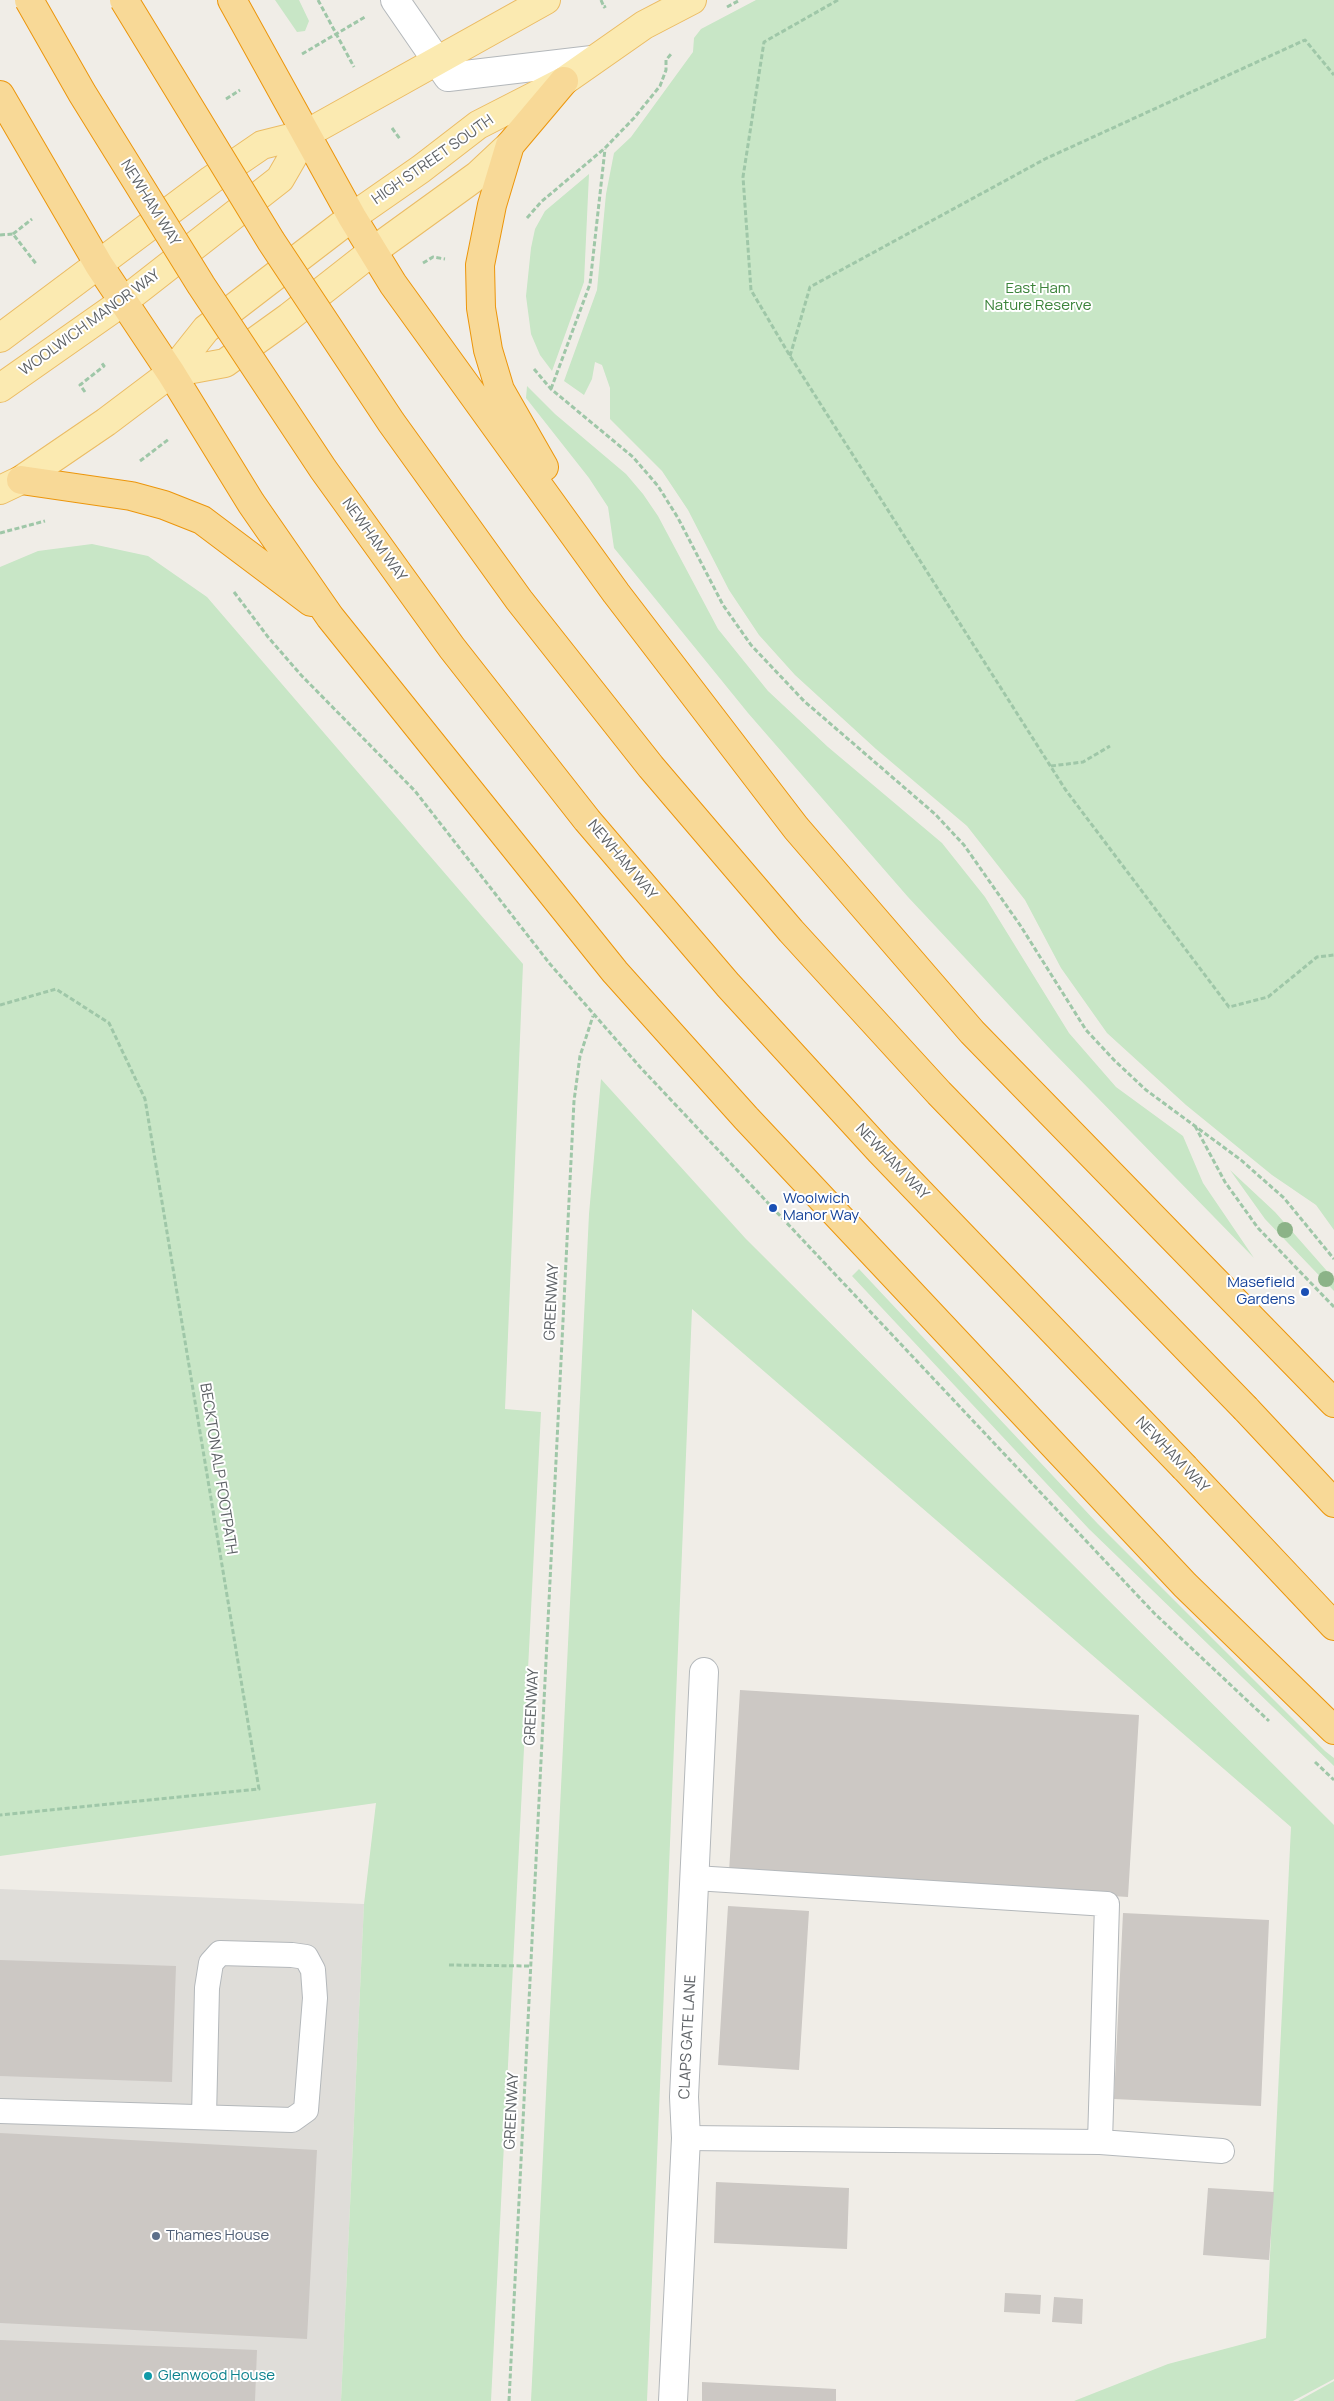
<!DOCTYPE html>
<html>
<head>
<meta charset="utf-8">
<style>
  body { margin:0 }
  canvas { display:block; background:#f0ede7 }
</style>
</head>
<body>
<canvas width="1334" height="2401"></canvas>
<script>
const ctx = document.querySelector('canvas').getContext('2d');
ctx.lineJoin = 'round';
function fillPath(path, color) { ctx.fillStyle = color; ctx.fill(path, 'evenodd'); }
const poly = rows => new Path2D(rows.map(r => 'M' + r).join(''));
function trace(path, color, width, dash) { ctx.strokeStyle = color; ctx.lineWidth = width; ctx.lineCap = dash ? 'butt' : 'round'; ctx.setLineDash(dash || []); ctx.stroke(path); }
function label(font, color, halo, rows, align = 'center') {
  ctx.font = font + ' Manrope,sans-serif'; ctx.lineWidth = 4; ctx.setLineDash([]); ctx.textBaseline = 'middle'; ctx.strokeStyle = halo; ctx.fillStyle = color; for (const [text, x, y, turn = 0] of rows) {
    ctx.save(); ctx.translate(x, y); ctx.rotate((+turn || 0) * Math.PI / 180); ctx.textAlign = isNaN(turn) ? turn : align; if (halo) ctx.strokeText(text, 0, 0); ctx.fillText(text, 0, 0); ctx.restore();
  }
}
fillPath(poly([
  [0,1889,364,1904,341,2401,0,2401]
]), '#dfddd9');
fillPath(poly([
  [275,0,299,0,309,21,305,31,297,32],
  [756,0,1334,0,1334,1230,1316,1205,1272,1175,1186,1105,1107,1033,1061,968,1025,900,967,826,876,749,795,675,759,635,729,590,688,510,662,471,610,419,610,388,602,365,595,362,592,379,584,395,564,381,597,290,606,194,614,153,631,137,693,52,694,38,701,29],
  [589,174,584,282,552,371,540,355,531,334,526,296,531,248,535,229,545,211],
  [527,386,555,414,626,474,643,494,658,516,718,629,768,691,828,747,942,843,985,897,1069,1033,1116,1087,1183,1136,1203,1183,1254,1258,1051,1050,908,897,748,713,614,548,608,507,589,478,526,398],
  [92,544,148,556,207,597,523,964,505,1409,541,1412,491,2401,341,2401,364,1904,376,1803,0,1856,0,567,38,551],
  [601,1079,746,1239,1334,1825,1334,2379,1293,2401,1074,2401,1168,2364,1266,2338,1291,1827,692,1309,647,2401,531,2401,589,1214],
  [1230,1170,1275,1212,1334,1279,1334,1291,1265,1219],
  [859,1269,1098,1524,1325,1751,1334,1758,1334,1766,1089,1529,852,1276],
  [1334,2381,1334,2401,1298,2401]
]), '#c8e6c6');
fillPath(poly([
  [740,1690,1139,1715,1128,1897,729,1872],
  [728,1906,809,1911,799,2070,718,2065],
  [1123,1913,1269,1920,1261,2106,1114,2099],
  [0,1960,176,1966,172,2082,0,2076],
  [0,2133,317,2150,307,2339,0,2323],
  [716,2182,849,2188,847,2249,714,2243],
  [1208,2188,1274,2192,1269,2260,1203,2255],
  [1005,2293,1041,2295,1040,2314,1004,2312],
  [1054,2297,1083,2299,1082,2324,1052,2322],
  [0,2340,257,2350,255,2401,0,2401],
  [702,2382,836,2389,836,2401,702,2401]
]), '#ccc8c4');
const lane = poly([
  [695,1878,1107,1904,1100,2142],
  [0,2111,292,2120,306,2110,315,1998,313,1970,306,1957,292,1955,220,1953,211,1963,207,1988,204,2117],
  [686,2138,1100,2142,1222,2151]
]);
const street = poly([
  [395,0,448,77,592,60],
  [673,2401,686,2138,684,2097,704,1672]
]);
const primary = poly([
  [0,338,211,180,262,145,306,134,546,0],
  [171,373,225,363,289,317,373,251,478,175,510,145],
  [0,388,124,301,280,179,306,134],
  [0,490,21,480,106,422,171,373,206,329,352,217,421,169,478,125,564,81,644,25,692,0]
]);
const highway = poly([
  [232,0,352,217,393,284,616,593,796,828,972,1032,1334,1403],
  [0,95,99,265,171,373,251,503,330,617,615,972,746,1118,1185,1585,1334,1730],
  [544,467,500,390,488,350,481,308,480,265,492,205,510,145,564,81],
  [21,480,131,496,164,505,202,520,311,602],
  [1246,1409,1334,1503],
  [1185,1468,1334,1626]
]);
trace(lane, '#b4b8bb', 26);
trace(street, '#b4b8bb', 30);
trace(primary, '#ebbc65', 30);
trace(highway, '#ec960c', 30);
trace(poly([
  [318,0,354,67],
  [601,0,604,7,606,6],
  [838,0,764,42,743,177,751,290,790,356,1065,789,1229,1007,1268,997,1317,957,1334,955],
  [727,7,740,0],
  [302,54,365,17],
  [226,99,240,90],
  [392,128,400,139],
  [527,218,541,202,605,148,634,118,660,86,666,70,666,60,672,53],
  [13,234,32,219],
  [0,235,13,234,37,265],
  [423,263,433,257,445,259],
  [790,356,810,287,1045,159,1305,40,1334,75],
  [534,369,551,389,633,457,658,486,678,518,723,605,751,645,804,701,935,814,964,845,1020,925,1086,1030,1114,1060,1146,1090,1241,1160,1284,1198,1334,1259],
  [551,389,590,284,605,149],
  [85,392,80,385,104,366,101,362],
  [140,461,169,439],
  [0,533,45,521],
  [234,592,268,637,301,675,415,791,550,964,640,1067,1154,1613,1269,1721],
  [1051,766,1083,762,1110,746],
  [0,1005,56,989,109,1023,145,1099,259,1789,0,1815],
  [1195,1126,1225,1182,1258,1228,1334,1307],
  [1315,1762,1334,1780],
  [449,1965,531,1966],
  [509,2401,574,1101,580,1056,593,1016]
]), '#9fc7a8', 3, [5, 2.5]);
trace(lane, '#fff', 24);
trace(street, '#fff', 28);
trace(primary, '#fbeab1', 28);
trace(highway, '#f8d997', 28);
const highwayBridge = poly([
  [29,0,82,93,201,285,323,469,452,648,587,820,728,985,880,1151,1185,1468],
  [124,0,271,241,391,422,519,600,651,767,791,931,939,1093,1246,1409]
]);
trace(highwayBridge, '#ec960c', 30, []);
trace(highwayBridge, '#f8d997', 28);
ctx.fillStyle = '#8cb388';
for (const [x, y] of [
  [1285,1230],
  [1326,1279]
]) { ctx.beginPath(); ctx.arc(x, y, 8, 0, 2 * Math.PI); ctx.fill(); }
for (const [x, y, r, color] of [
  [773,1208,5,"#1a4fb4"],
  [1305,1292,5,"#1a4fb4"],
  [156,2236,5,"#5c6f8a"],
  [148,2376,5,"#0f9aa8"]
]) { const dot = new Path2D(); dot.arc(x, y, r, 0, 2 * Math.PI); ctx.fillStyle = color; ctx.fill(dot); trace(dot, '#fff', 2); }
label('15px', '#5f6367', '#fff', [
  ["HIGH STREET SOUTH",433,160,-35],
  ["NEWHAM WAY",150,203,58],
  ["WOOLWICH MANOR WAY",90,323,-36],
  ["NEWHAM WAY",374,540,54],
  ["NEWHAM WAY",622,860,50],
  ["NEWHAM WAY",892,1162,46],
  ["GREENWAY",552,1302,-87],
  ["NEWHAM WAY",1172,1455,46],
  ["BECKTON ALP FOOTPATH",218,1469,81],
  ["GREENWAY",532,1707,-87],
  ["CLAPS GATE LANE",688,2037,-87],
  ["GREENWAY",512,2111,-87]
]);
label('15px', '#3b833a', '#fff', [
  ["East Ham",1038,289],
  ["Nature Reserve",1038,306]
]);
label('15px', '#164399', '#fff', [
  ["Woolwich",783,1199],
  ["Manor Way",783,1216],
  ["Masefield",1295,1283,"right"],
  ["Gardens",1295,1300,"right"]
], 'left');
label('15px', '#4e5e75', '#fff', [
  ["Thames House",166,2236]
], 'left');
label('15px', '#0d838f', '#fff', [
  ["Glenwood House",158,2376]
], 'left');
</script>
</body>
</html>
